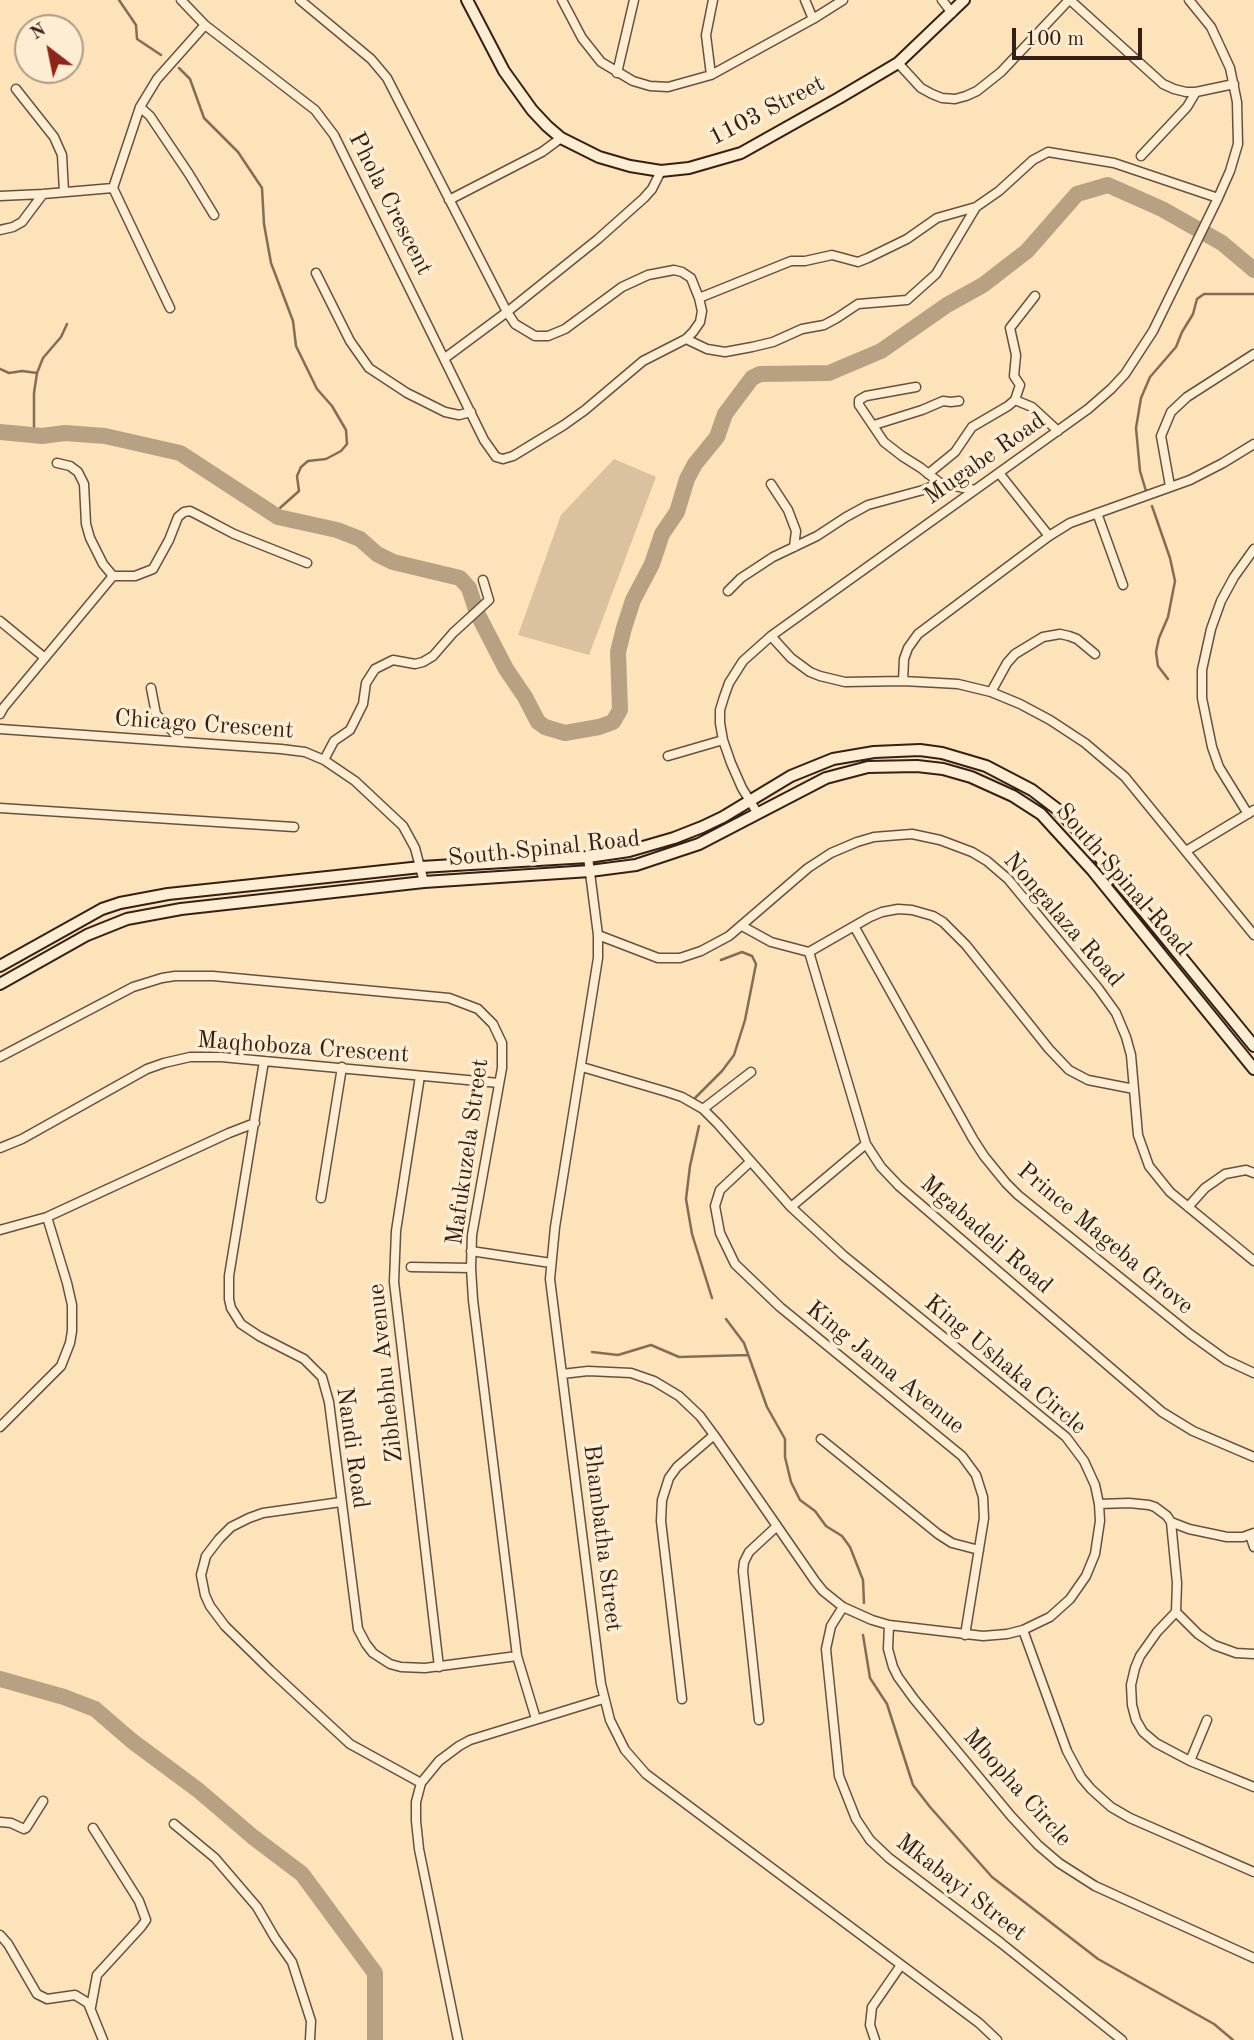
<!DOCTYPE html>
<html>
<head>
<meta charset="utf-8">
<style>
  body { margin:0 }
  #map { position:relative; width:1254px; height:2040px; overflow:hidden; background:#fce3ba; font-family:"Old Standard TT",serif }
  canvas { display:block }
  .north { position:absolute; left:14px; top:14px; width:70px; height:70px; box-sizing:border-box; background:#fdedd2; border:2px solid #ad9b87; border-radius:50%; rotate:328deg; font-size:19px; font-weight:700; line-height:28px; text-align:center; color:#342016 }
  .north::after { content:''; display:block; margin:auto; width:24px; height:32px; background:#8f2418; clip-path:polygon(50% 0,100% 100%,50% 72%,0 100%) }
  .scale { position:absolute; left:1012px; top:28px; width:130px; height:32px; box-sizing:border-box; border:4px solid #342016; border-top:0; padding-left:9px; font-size:21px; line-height:24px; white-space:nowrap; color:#342016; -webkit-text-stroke:5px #fdedd2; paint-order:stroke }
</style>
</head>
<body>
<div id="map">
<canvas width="1254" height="2040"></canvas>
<div class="north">N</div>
<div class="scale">100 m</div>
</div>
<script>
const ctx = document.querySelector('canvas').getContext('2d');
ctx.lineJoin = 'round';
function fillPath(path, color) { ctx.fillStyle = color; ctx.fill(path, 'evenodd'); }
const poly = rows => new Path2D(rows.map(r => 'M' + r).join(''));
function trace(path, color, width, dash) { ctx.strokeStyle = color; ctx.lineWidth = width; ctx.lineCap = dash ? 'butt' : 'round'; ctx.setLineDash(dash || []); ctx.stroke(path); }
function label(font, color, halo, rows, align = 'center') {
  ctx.font = font + ' "Old Standard TT",serif'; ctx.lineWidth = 7; ctx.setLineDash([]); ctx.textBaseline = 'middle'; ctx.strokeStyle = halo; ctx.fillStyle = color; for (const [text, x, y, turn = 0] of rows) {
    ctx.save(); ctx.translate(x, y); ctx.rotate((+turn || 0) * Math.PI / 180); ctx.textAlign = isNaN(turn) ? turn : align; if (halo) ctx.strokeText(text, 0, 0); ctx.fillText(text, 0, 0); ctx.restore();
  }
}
fillPath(poly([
  [614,459,656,477,589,655,518,635,561,515]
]), '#dac29e');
trace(poly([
  [119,0,136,25,137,39,161,55],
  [179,68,190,79,204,118,238,152,262,188,264,224,271,263,293,321,296,346,317,389,332,406,346,430,347,444,341,451,326,459,308,461,301,467,297,476,299,491,280,508,278,517],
  [0,369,9,373,22,371,37,373],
  [34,435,34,393,37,373,43,358,61,337,67,324],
  [1146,491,1140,471,1136,428,1141,398,1150,377,1176,347,1182,332,1193,314,1197,299,1204,294,1254,294],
  [1152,506,1170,558,1175,581,1168,617,1159,638,1156,652,1158,666,1168,679],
  [695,1098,722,1071,734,1055,745,1020,756,964,752,956,742,952,721,960],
  [699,1126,690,1166,686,1199,692,1234,712,1298],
  [726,1319,744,1343,767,1407,785,1439,785,1457,791,1482,800,1500,815,1511,826,1526,842,1536,850,1547,863,1580,864,1603],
  [592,1352,618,1355,651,1345,679,1357,748,1355],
  [863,1635,870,1678,887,1704,913,1785,930,1807,992,1877,1098,1959,1214,2024,1233,2040]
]), '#836d57', 2.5);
trace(poly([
  [0,432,42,436,65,433,105,436,180,453,278,517,337,530,360,539,377,554,393,562,460,578,469,588,477,613,506,669,525,697,538,722,545,727,565,733,599,727,613,722,620,710,618,652,624,628,633,600,652,564,662,534,677,512,687,479,695,464,717,437,725,414,752,378,760,374,829,373,881,351,947,305,983,285,1027,251,1077,194,1108,185,1162,209,1222,243,1254,270],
  [0,1679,64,1697,95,1709,132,1741,198,1790,253,1837,302,1874,375,1973,375,2040]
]), '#b8a182', 16);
const street = poly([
  [181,0,205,25,315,110,334,135,484,440,496,457,503,459,513,456,564,425,585,410,643,361,686,339,693,332,700,322,702,311,699,298,691,278,682,272,674,270,648,275,622,287,565,329,548,336,535,336,515,324,507,312,387,78,371,59,300,0],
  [562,0,582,38,601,62,633,81,650,86,668,87,711,75,813,19,843,0],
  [805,0,813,19],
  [942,0,952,13],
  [1070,0,1163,84,1174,89,1186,92,1196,92,1234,84],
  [898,63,921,88,932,94,942,98,955,99,966,96,977,91,1001,72,1069,0],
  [617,73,634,0],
  [711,75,706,35,713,0],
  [16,89,54,137,62,155,64,192],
  [140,107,150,116,189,174,214,215],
  [1141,156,1187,107,1196,92],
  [113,188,170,308],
  [0,196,43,194,113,188,140,107,157,79,205,25],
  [449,200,542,152,561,138],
  [0,230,13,227,22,222,43,194],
  [316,273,350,341,369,368,407,393,445,412,459,415,471,412],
  [699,298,791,261,805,261,832,255,858,262,868,258,907,239,937,218,976,207,999,191,1033,160,1048,152,1114,163,1218,198],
  [686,339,707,349,725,352,752,347,773,342,802,329,824,325,837,318,858,304,907,300,936,274,976,207],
  [445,358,507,312,598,239,644,198,652,189,661,171],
  [916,387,866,396,859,400,859,405,884,442,902,456,921,468,940,483,975,490],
  [1015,400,1032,407,1058,431],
  [874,425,922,410,943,401,951,402,959,401],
  [57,463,70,466,78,472,84,484,86,524,90,538,103,564,113,576],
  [999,473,1049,536],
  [928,474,955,452,972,427,1008,406,1015,400,1020,385,1014,376,1016,355,1010,328,1035,296],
  [771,484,788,510,796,531,794,547],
  [1170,486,1161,436,1171,412,1187,397,1254,354],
  [1097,513,1123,585],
  [728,591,741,578,773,557,817,536,846,517,868,505,923,490,940,483],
  [0,621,45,658],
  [771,636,791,658,810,672,820,676,845,682,903,681,958,684,991,692,1020,704,1050,720,1085,743,1125,777,1254,935],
  [903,681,904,659,908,648,918,634,1049,536,1070,523,1190,480,1223,463,1254,444],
  [151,688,156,714,183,742],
  [991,692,1007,663,1015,654,1043,637,1060,634,1069,636,1077,639,1095,654],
  [0,714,4,707,113,576,135,576,153,569,169,540,178,517,184,512,190,511,196,514,234,534,307,563],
  [0,729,281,749,305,752,324,760,355,781,403,826,415,848,424,882],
  [668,756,723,740],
  [324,760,334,741,350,730,363,704,366,683,375,669,393,660,415,664,423,662,433,656,453,633,489,600,483,580],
  [0,808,294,827],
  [758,814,742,788,731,763,723,740,720,723,720,710,724,697,729,683,743,661,771,636,1088,409,1111,389,1125,374,1153,331,1218,198,1230,171,1238,144,1237,102,1230,68,1211,27,1189,0],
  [1248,814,1219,767,1212,747,1202,698,1202,670,1211,629,1221,601,1234,577,1254,549],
  [1186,851,1254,810],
  [588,857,598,935,598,958,555,1227,550,1279,601,1684,610,1720,625,1750,646,1774,979,2023,997,2040],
  [742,926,771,942,809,952,870,917,882,912,898,909,912,910,933,916,943,922,966,945,1049,1049,1069,1070,1088,1080,1134,1089],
  [854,926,973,1139,984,1156,1006,1183,1018,1195,1190,1334,1226,1360,1254,1373],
  [598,935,658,958,680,958,701,951,729,936,808,868,831,853,857,842,874,837,912,834,940,840,972,852,987,861,1008,879,1098,988,1116,1013,1126,1037,1131,1055,1138,1135,1149,1166,1170,1192,1254,1261],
  [809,952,866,1144,881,1167,899,1186,1162,1412,1193,1431,1254,1457],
  [0,1057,133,987,162,978,175,976,213,976,449,998,478,1009,493,1024,502,1043,502,1068,472,1235,471,1268,473,1300,517,1656,536,1719],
  [264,1061,229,1276,229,1299,231,1308,241,1324,259,1336,304,1359,322,1377,329,1402,358,1629,366,1644,373,1653,390,1664,401,1667,425,1668,517,1656],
  [420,1076,396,1231,394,1282,439,1667],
  [703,1109,751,1072],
  [0,1148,22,1139,147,1069,164,1063,190,1057,221,1057,499,1083],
  [750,1162,720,1190,715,1206,720,1233,735,1264,780,1307,962,1456,976,1475,983,1497,984,1518,965,1635],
  [321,1198,342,1067],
  [791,1207,866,1144],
  [1188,1207,1205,1188,1225,1174,1246,1170,1254,1173],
  [0,1230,47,1217,229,1133,255,1123],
  [471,1251,551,1263],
  [411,1267,471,1268],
  [562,1374,588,1371,631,1373,654,1381,679,1396,700,1416,714,1435,815,1581,823,1591,843,1607,872,1620,889,1625,983,1636,1007,1634,1023,1630,1050,1617,1070,1599,1086,1576,1095,1554,1100,1521,1099,1504,1095,1485,1084,1461,1066,1437,843,1255,791,1207,718,1124,703,1109,682,1097,667,1092,582,1067],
  [0,1427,61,1366,70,1343,72,1331,72,1305,67,1283,47,1217],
  [821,1439,938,1534,952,1543,979,1550],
  [341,1502,263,1513,249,1518,231,1527,219,1539,206,1556,201,1575,205,1595,210,1606,225,1626,270,1670,350,1744,421,1783],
  [1099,1504,1129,1503,1149,1505,1155,1507,1167,1516,1171,1522,1177,1583,1176,1612,1198,1634,1214,1645,1236,1653,1254,1654],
  [1171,1522,1189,1529,1227,1537,1243,1537,1254,1533],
  [1250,1535,1254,1547],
  [843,1607,831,1626,826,1649,839,1776,856,1819,870,1840,889,1858,1001,1943,1122,2040],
  [1176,1612,1157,1632,1140,1656,1135,1668,1131,1685,1132,1705,1136,1720,1143,1732,1156,1743,1190,1761,1254,1787],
  [889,1625,888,1649,893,1667,898,1677,914,1699,1011,1816,1038,1845,1059,1863,1095,1886,1254,1958],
  [1023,1630,1067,1751,1081,1777,1091,1789,1111,1807,1130,1818,1254,1872],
  [682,1699,661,1521,662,1500,669,1478,677,1467,714,1435],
  [759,1720,743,1571,744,1562,749,1552,776,1527],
  [1190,1761,1207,1720],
  [0,1822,11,1823,24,1829,26,1828,43,1801],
  [174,1824,215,1858,257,1907,275,1938,292,1962,311,2021,310,2040],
  [0,1935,8,1944,37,1994,47,1999,75,1995,88,2003,103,2040],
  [91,2007,97,1975,141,1927,146,1920,139,1901,93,1828],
  [458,2040,419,1849,416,1821,416,1802,421,1783,439,1761,459,1746,470,1740,603,1699],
  [875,2040,870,2025,872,2007,901,1965]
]);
const secondary = poly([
  [467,0,504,71,532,110,547,126,561,138,599,157,630,166,661,171,689,168,741,153,839,98,898,63,964,0],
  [0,966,102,909,120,903,168,894,421,867,588,857,629,851,674,838,702,827,723,817,791,776,833,759,874,752,920,750,942,753,986,766,1032,790,1057,809,1079,832,1254,1046],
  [0,984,87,935,127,919,181,909,424,882,590,871,636,865,699,844,826,778,868,767,917,766,943,769,971,777,1013,796,1041,814,1093,871,1254,1069]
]);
trace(street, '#66513f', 11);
trace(secondary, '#342016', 14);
trace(street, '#fdedd2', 8);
trace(secondary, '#fdedd2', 10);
label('24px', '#342016', '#fdedd2', [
  ["1103 Street",767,111,-27],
  ["Phola Crescent",390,204,63],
  ["Mugabe Road",985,459,-35],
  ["Chicago Crescent",204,725,4],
  ["South Spinal Road",544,849,-6],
  ["South Spinal Road",1123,880,49],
  ["Nongalaza Road",1063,920,49],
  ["Maqhoboza Crescent",303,1048,4],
  ["Mafukuzela Street",468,1152,-82],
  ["Mgabadeli Road",986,1235,41],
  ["Prince Mageba Grove",1105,1239,40],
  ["King Ushaka Circle",1005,1365,40],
  ["King Jama Avenue",885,1368,39],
  ["Zibhebhu Avenue",386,1373,-96],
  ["Nandi Road",352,1448,82],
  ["Bhambatha Street",602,1538,83],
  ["Mbopha Circle",1017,1788,48],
  ["Mkabayi Street",961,1888,38]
]);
</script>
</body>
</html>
